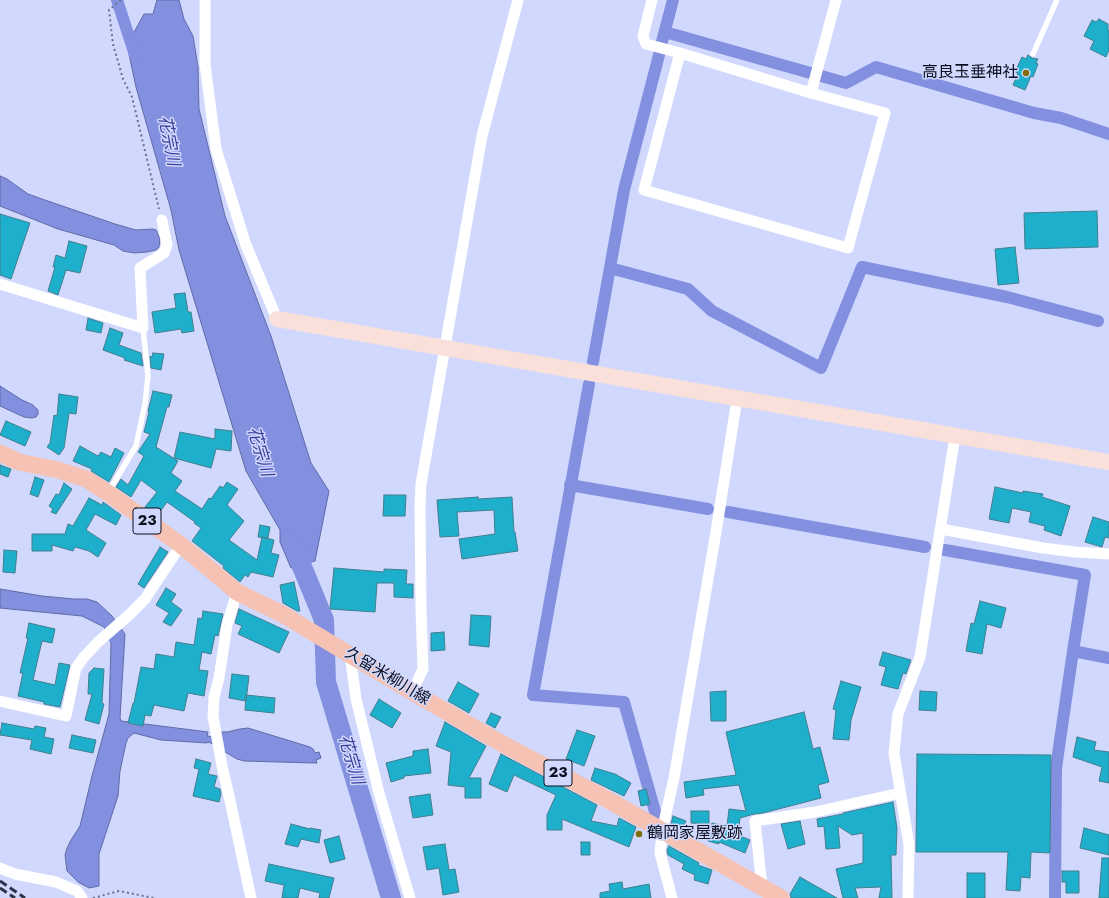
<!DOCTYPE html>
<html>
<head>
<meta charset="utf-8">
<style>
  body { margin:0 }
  canvas { display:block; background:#d0d8fd }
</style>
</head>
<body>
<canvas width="1109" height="898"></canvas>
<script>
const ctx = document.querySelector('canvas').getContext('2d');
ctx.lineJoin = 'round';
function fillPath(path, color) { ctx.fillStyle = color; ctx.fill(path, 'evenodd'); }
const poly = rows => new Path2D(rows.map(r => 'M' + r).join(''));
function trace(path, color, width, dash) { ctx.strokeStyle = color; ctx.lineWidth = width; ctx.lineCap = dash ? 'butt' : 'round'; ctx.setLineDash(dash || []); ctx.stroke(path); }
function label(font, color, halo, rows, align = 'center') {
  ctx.font = font + ' Jost,"Noto Sans JP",sans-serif'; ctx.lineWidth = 3; ctx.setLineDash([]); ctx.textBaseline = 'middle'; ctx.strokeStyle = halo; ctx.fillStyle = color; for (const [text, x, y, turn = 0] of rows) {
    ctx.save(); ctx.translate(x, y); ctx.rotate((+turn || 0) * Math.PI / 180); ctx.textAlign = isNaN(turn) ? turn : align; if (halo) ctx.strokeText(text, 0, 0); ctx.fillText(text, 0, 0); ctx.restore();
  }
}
const water = poly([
  [157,0,179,0,184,19,193,36,198,67,199,109,225,216,271,336,311,463,329,491,315,561,291,568,280,542,280,530,246,471,179,250,171,210,136,87,127,45,144,14,153,14,157,0],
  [0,176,7,179,28,194,42,199,115,224,136,230,153,229,156,230,160,239,159,247,156,250,147,252,135,253,123,251,114,245,58,229,0,206,0,176],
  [0,386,22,400,33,405,38,410,38,414,36,417,32,418,24,417,0,406,0,386],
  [0,589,42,596,74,599,87,599,97,602,112,616,125,634,120,718,121,721,208,732,207,736,215,737,216,732,227,732,240,729,248,728,310,747,313,749,315,753,319,752,321,758,316,760,317,763,315,763,244,761,237,759,215,746,213,744,208,742,207,743,161,740,134,733,128,738,126,743,120,771,118,796,99,854,99,886,89,888,78,882,67,871,65,855,67,848,71,840,80,826,92,776,109,714,111,643,104,627,82,616,0,608,0,589]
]);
fillPath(water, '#8390e0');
trace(water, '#606aa6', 1);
trace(poly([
  [117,0,135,55],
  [665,32,846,83,876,67,1034,113,1061,118,1109,134],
  [661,45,673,0],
  [610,268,688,289,712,311,821,368,862,267,1007,297,1098,321],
  [593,362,624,190,659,55],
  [589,384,533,695,624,702,656,815],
  [570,485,708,509],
  [728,512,925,547],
  [945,550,1085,575,1073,651,1109,658],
  [1055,898,1056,768,1073,651]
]), '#8390e0', 12);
trace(poly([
  [291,540,324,620,326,682,391,898]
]), '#8390e0', 20);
const building = poly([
  [1099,19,1108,24,1108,30,1109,31,1109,50,1106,57,1090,49,1094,41,1084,36,1092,20,1096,22,1099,19],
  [1028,55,1032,58,1038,59,1036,63,1038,64,1033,77,1031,76,1025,90,1013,85,1018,73,1015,72,1022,57,1026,59,1028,55],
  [1097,211,1098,247,1025,249,1024,213,1097,211],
  [0,214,30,223,11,279,0,275,0,214],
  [69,241,87,246,80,273,66,270,58,295,48,291,55,267,53,267,56,255,65,258,69,241],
  [1015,247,1019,283,998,285,995,249,1015,247],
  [185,293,188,312,191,312,194,331,182,333,181,329,155,333,152,312,176,308,174,294,185,293],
  [88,318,103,323,101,333,86,330,88,318],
  [110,328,123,333,119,345,141,353,143,366,124,360,125,358,103,350,110,328],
  [153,353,164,354,161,370,151,368,150,356,152,357,153,353],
  [153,391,172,395,169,407,167,407,156,447,178,461,171,473,182,481,175,491,202,509,209,498,211,499,220,486,223,488,227,482,238,489,227,505,244,521,229,540,257,560,262,537,274,540,271,553,279,555,273,577,251,572,248,577,245,575,240,582,223,568,224,566,192,541,201,528,194,523,195,522,167,502,157,516,145,507,157,492,141,480,131,497,116,487,121,479,128,485,144,456,138,452,150,434,144,432,149,412,148,411,153,391],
  [59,394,78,397,76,414,69,413,64,448,59,455,47,447,50,443,54,415,57,416,59,394],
  [6,421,31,432,25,446,0,435,6,421],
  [215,429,232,431,231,451,216,449,211,468,174,458,180,432,215,439,215,429],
  [80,446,98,456,101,452,111,457,115,448,124,453,109,482,91,471,92,469,73,461,80,446],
  [0,465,11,469,8,477,0,474,0,465],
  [35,477,44,480,38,497,30,494,35,477],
  [64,483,72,489,56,514,51,512,53,509,49,506,56,494,59,495,64,483],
  [995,487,1023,493,1023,491,1043,494,1042,497,1070,506,1061,536,1044,530,1045,526,1029,522,1031,512,1012,508,1009,523,989,519,995,487],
  [384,495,406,495,405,516,383,516,384,495],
  [478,497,478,499,512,497,514,532,515,532,518,551,462,559,459,539,495,534,494,510,457,512,459,536,440,537,437,500,478,497],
  [89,498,102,505,103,502,121,515,116,525,95,514,86,530,106,543,98,557,89,551,75,547,73,551,52,545,52,551,32,551,32,534,65,534,68,524,73,526,89,498],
  [1093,517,1109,522,1109,538,1105,537,1102,547,1085,542,1093,517],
  [260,525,270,527,268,538,258,537,260,525],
  [160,547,168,552,144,588,138,584,160,547],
  [4,550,17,551,15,573,3,572,4,550],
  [334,568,384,572,384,569,407,570,406,584,413,584,413,598,394,597,394,583,377,583,375,612,330,609,334,568],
  [294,582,300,611,297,611,283,603,280,585,294,582],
  [166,588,176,594,171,602,182,610,171,626,163,622,169,613,156,605,166,588],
  [980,601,1006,608,1001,628,987,624,982,654,966,651,971,623,974,624,980,601],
  [239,609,289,632,279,653,238,634,242,626,235,623,239,609],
  [203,611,223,614,218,636,215,635,211,654,202,652,199,670,208,671,204,696,188,693,184,711,154,705,151,716,145,715,143,726,128,723,133,703,134,703,141,667,154,669,156,654,174,657,176,642,194,645,198,618,202,619,203,611],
  [471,615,491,616,489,647,469,645,471,615],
  [29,623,55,629,52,643,42,641,33,680,55,685,59,663,70,665,60,707,44,704,44,702,18,696,23,673,20,673,28,638,26,638,29,623],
  [444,632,445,650,431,651,431,633,444,632],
  [883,652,911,660,906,674,903,673,898,689,881,685,886,667,879,665,883,652],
  [94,668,104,669,102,703,104,704,99,724,85,720,92,694,88,694,89,673,94,668],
  [232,674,249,676,246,701,229,698,232,674],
  [841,681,861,687,851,720,849,740,833,739,836,710,833,709,841,681],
  [458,682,479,694,469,713,448,701,458,682],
  [726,691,726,721,711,721,710,692,726,691],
  [920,691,937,692,936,711,919,710,920,691],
  [246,695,275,698,274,713,245,710,246,695],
  [379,699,401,713,392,728,370,715,379,699],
  [804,712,813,749,820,747,829,782,818,785,821,798,763,813,754,814,740,818,738,835,750,840,745,853,719,842,719,844,708,841,712,823,727,826,729,809,746,811,739,785,703,789,704,795,686,798,684,782,736,775,726,732,804,712],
  [491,713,501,717,495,728,486,723,491,713],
  [445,722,486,746,469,778,481,778,481,798,465,798,465,787,448,785,451,752,436,746,445,722],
  [2,723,34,729,35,726,46,728,44,737,54,739,51,754,30,749,32,740,0,735,2,723],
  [577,730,595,736,584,766,566,759,577,730],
  [72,735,96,740,93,753,69,748,72,735],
  [1077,737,1096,742,1094,750,1109,752,1109,783,1099,781,1102,767,1073,757,1077,737],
  [428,749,431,773,404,776,404,778,391,782,386,763,413,756,413,751,428,749],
  [501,754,597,805,591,821,617,826,619,818,636,827,629,847,562,819,562,830,547,830,547,815,556,795,514,775,507,792,489,784,501,754],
  [917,754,1051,755,1050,853,1031,852,1030,878,1021,877,1020,891,1006,890,1008,852,916,852,917,754],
  [196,759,211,763,208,774,217,776,214,787,220,789,221,794,219,802,193,796,199,769,194,768,196,759],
  [595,768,615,774,631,783,624,796,591,780,595,768],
  [646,789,650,804,641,806,638,791,646,789],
  [430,794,433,815,413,818,409,797,430,794],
  [893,802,897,828,896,855,891,855,892,898,879,898,881,887,855,888,858,898,843,898,836,869,863,863,863,833,852,835,838,826,840,848,826,849,824,826,818,827,817,819,843,814,843,813,893,802],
  [691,811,709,811,709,824,691,823,691,811],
  [673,816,686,821,682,830,671,824,673,816],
  [800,821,805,844,788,849,781,824,800,821],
  [291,824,310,829,310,828,321,830,319,843,301,839,298,847,285,844,291,824],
  [1084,828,1109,835,1109,855,1080,848,1084,828],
  [339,836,345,859,330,863,324,840,339,836],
  [581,842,590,842,590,855,581,855,581,842],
  [445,844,449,870,455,869,459,892,443,895,439,868,427,870,423,847,445,844],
  [669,846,699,863,698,865,712,870,708,884,694,880,695,875,682,869,684,864,668,855,667,850,669,846],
  [1102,858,1109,858,1109,898,1099,898,1102,858],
  [269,864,334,878,329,898,319,898,320,893,300,888,298,898,282,898,284,885,265,881,269,864],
  [1062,871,1079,871,1079,893,1066,893,1066,882,1062,882,1062,871],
  [967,873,985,873,985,898,967,898,967,873],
  [800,877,814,885,837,898,791,898,790,894,800,877],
  [622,882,623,889,649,884,651,898,600,898,600,893,610,891,609,884,622,882]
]);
fillPath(building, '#1dafcc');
trace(building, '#437e8d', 1);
trace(poly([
  [121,0,109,10,113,44,123,79,132,97,159,209],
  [93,898,119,891,154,898]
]), '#6a708a', 2, [2, 3]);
trace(poly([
  [1033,54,1057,0],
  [109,491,136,446,145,404,148,376,143,328]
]), '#fff', 5.5);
trace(poly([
  [205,0,205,64,216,149,246,245,277,319],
  [652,0,643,36,646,44,680,53,811,93,885,113,848,248,644,190,680,53],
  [811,93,836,0],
  [0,284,143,328,140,268,164,253,167,245,162,220],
  [941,529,1043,548,1075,552,1109,554],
  [237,592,227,625,219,678,214,697,213,716,222,766,229,796,251,898],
  [350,654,356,699,379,793,410,898],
  [412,692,423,669,421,608,420,505,421,484,482,136,518,0],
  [0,701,66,716,76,668,84,657,98,642,129,615,145,599,181,545],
  [0,868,15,874,56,882,77,891,82,898],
  [762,887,755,821,815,812,900,793],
  [672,898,660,853,662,831,674,778,716,532,737,399],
  [908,898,909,845,894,753,898,714,920,657,955,436]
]), '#fff', 11);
trace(poly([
  [277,319,1109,462]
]), '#fae0da', 16);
trace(poly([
  [0,453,19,462,58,470,86,479,108,493,181,545,237,592,282,614,412,692,501,743,610,801,781,898]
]), '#f5c2b4', 17);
trace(poly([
  [0,881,25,898],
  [0,888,15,898]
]), '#2f3347', 3, [8, 4]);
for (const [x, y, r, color] of [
  [1026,73,4,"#816d09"],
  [639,834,4,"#816d09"]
]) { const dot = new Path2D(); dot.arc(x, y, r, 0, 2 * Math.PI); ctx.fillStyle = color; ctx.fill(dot); trace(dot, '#d0d8fd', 1.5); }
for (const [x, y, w] of [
  [147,521,28],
  [558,773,28]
]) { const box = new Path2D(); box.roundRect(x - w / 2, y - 13, w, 26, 3); ctx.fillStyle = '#d0d8fd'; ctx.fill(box); trace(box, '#0d1020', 1); }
label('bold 15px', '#0d1020', null, [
  ["23",147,521],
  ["23",558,773]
]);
label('16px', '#0d1020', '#d0d8fd', [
  ["高良玉垂神社",1018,73],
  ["鶴岡家屋敷跡",647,834,"left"]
], 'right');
label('16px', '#0d1020', '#d0d8fd', [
  ["久留米柳川線",387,677,31]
]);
label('italic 17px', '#393d9a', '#d0d8fd', [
  ["花宗川",168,141,79],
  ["花宗川",259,452,73],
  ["花宗川",350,760,73]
]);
</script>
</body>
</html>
